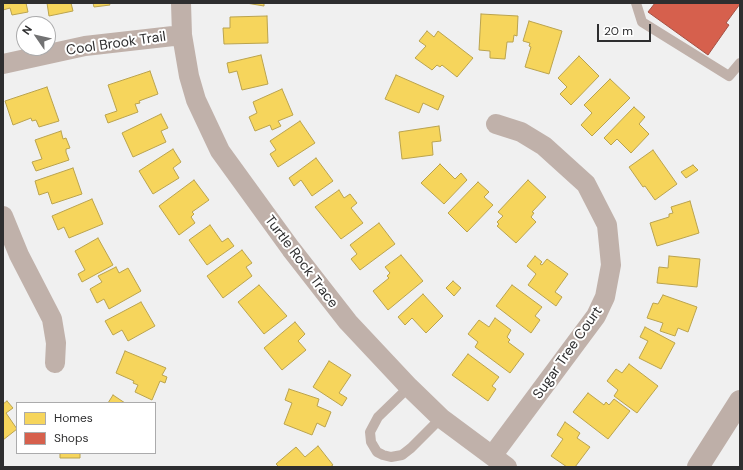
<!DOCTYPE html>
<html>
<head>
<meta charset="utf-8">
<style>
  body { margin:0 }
  #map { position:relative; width:743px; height:470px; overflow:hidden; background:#f0f0f0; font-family:"DM Sans",sans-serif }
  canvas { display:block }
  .frame { position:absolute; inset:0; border:4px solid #2e2e2f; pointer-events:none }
  .legend { position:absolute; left:16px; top:402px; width:140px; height:52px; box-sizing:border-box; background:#fff; border:1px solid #ababac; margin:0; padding:5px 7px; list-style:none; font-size:12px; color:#2e2e2f }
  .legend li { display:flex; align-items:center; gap:8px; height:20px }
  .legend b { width:20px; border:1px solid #ababac }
  .north { position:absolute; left:16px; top:16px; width:40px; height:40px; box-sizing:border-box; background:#fff; border:1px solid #ababac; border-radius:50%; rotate:304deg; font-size:11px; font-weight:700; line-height:16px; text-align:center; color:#2e2e2f }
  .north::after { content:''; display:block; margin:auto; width:14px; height:18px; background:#727273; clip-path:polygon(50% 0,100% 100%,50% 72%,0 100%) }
  .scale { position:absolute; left:597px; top:24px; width:54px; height:18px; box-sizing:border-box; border:2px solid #2e2e2f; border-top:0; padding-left:5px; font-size:12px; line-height:14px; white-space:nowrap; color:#2e2e2f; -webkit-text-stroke:3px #fff; paint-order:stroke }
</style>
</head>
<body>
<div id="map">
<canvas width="743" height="470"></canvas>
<div class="frame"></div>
<ul class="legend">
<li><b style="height:11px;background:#f6d55c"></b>Homes</li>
<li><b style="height:11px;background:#d6604d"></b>Shops</li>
</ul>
<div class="north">N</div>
<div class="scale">20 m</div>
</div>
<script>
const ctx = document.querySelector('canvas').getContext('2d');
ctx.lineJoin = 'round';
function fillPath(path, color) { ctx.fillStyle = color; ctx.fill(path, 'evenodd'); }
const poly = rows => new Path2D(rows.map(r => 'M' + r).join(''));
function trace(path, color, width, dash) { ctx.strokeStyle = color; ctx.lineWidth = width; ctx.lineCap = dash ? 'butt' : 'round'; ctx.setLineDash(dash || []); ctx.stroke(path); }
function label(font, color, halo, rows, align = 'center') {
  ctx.font = font + ' "DM Sans",sans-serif'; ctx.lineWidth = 4; ctx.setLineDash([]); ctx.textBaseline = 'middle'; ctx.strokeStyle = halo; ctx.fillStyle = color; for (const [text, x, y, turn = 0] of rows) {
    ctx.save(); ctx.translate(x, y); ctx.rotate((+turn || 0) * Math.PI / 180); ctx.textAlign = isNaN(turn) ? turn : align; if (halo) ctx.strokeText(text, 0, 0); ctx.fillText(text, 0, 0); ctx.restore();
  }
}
const homes = poly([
  [3,3,26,3,28,12,12,15,10,8,3,10,3,3],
  [47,3,71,3,73,11,49,16,47,3],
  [93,3,109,3,110,5,94,7,93,3],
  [246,3,264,3,264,6,246,3],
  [481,14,518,16,517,36,514,35,513,42,507,42,505,59,490,58,490,51,479,50,481,14],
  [267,16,268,43,224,44,223,28,230,28,230,17,267,16],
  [529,21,562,31,549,74,525,67,531,47,529,46,530,43,523,41,529,21],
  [427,31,434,37,438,31,473,58,457,77,442,65,440,67,437,65,432,70,415,58,426,46,419,41,427,31],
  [261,55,268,84,242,90,237,71,229,73,227,63,261,55],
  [579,56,599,76,571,105,560,94,567,87,558,78,579,56],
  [150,71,158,94,139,101,140,103,135,104,138,112,108,123,105,115,117,111,108,85,150,71],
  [396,75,444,96,438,110,423,103,419,113,385,99,396,75],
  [610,79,630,98,592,136,581,125,592,113,584,105,610,79],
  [47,87,59,121,39,127,36,120,32,121,31,118,13,125,5,101,47,87],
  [282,89,293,115,278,121,281,126,272,130,270,125,255,131,249,117,257,113,253,102,282,89],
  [634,107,645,117,639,124,649,134,631,153,617,139,611,145,604,138,634,107],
  [161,114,168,128,161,131,166,142,133,157,122,133,161,114],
  [300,121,315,143,278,167,270,154,276,150,270,141,300,121],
  [439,126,441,141,432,142,433,155,402,159,399,132,439,126],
  [61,131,63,139,66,138,70,148,66,149,66,152,69,160,36,171,32,162,42,159,35,140,61,131],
  [173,149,181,162,173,168,179,178,153,194,139,171,173,149],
  [653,150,677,184,655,200,645,186,643,187,629,167,653,150],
  [316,158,333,181,312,196,301,180,294,186,289,178,316,158],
  [440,164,455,179,461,173,467,180,444,204,421,183,440,164],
  [693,165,698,170,686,178,681,172,693,165],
  [73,168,82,194,52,204,48,192,39,195,35,181,73,168],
  [194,180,209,200,192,212,194,214,191,217,195,223,179,235,159,206,194,180],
  [528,180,546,197,532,212,534,213,531,217,536,222,516,243,497,226,499,224,497,222,503,216,498,212,528,180],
  [478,182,489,192,484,197,493,205,467,232,448,213,478,182],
  [339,190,344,198,350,194,357,203,351,208,363,223,341,239,315,207,339,190],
  [92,199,103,224,69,238,64,227,58,230,52,216,92,199],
  [690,201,699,233,657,246,650,223,669,217,669,214,673,213,671,207,690,201],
  [379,223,395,244,360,270,351,259,357,254,350,245,379,223],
  [210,225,222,242,228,238,234,246,207,265,189,240,210,225],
  [98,238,113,265,82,282,78,274,85,270,75,251,98,238],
  [242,250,252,263,246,267,252,276,223,298,207,276,242,250],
  [401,255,423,281,388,310,373,291,389,278,387,276,390,273,385,267,401,255],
  [535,256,542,262,540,264,542,265,547,259,568,274,555,292,562,297,556,306,528,285,536,274,527,266,535,256],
  [669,256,700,259,697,287,657,283,659,267,668,268,669,256],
  [116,267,119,273,128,268,141,291,109,309,104,299,97,303,90,289,102,282,98,276,116,267],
  [453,281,461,288,454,296,446,288,453,281],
  [259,285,287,316,264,334,238,302,259,285],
  [512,285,542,307,535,316,540,320,531,333,496,306,512,285],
  [423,294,443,316,426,333,412,318,405,325,398,317,423,294],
  [663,295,697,307,688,332,678,328,675,336,660,331,663,323,647,318,653,303,658,304,663,295],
  [141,302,155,326,128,341,122,330,113,335,105,321,141,302],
  [495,318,511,330,507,337,510,340,508,342,524,354,510,373,475,347,478,342,468,334,479,320,489,327,495,318],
  [295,322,305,334,298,341,306,350,282,370,264,348,295,322],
  [645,327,675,343,661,369,639,358,648,341,640,337,645,327],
  [125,351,166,368,162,375,167,377,165,383,160,381,152,400,135,392,138,385,133,383,134,381,116,373,125,351],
  [468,354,499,377,492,386,496,389,488,401,452,375,468,354],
  [329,361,351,375,339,393,347,398,342,406,313,387,329,361],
  [629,364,658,386,637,413,614,396,618,390,607,381,616,369,622,373,629,364],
  [289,389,319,399,317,406,331,412,325,427,317,423,312,435,284,424,292,403,285,400,289,389],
  [588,393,604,405,606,402,609,405,614,399,630,411,608,439,573,412,588,393],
  [113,395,125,403,108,403,113,395],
  [7,401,13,408,6,413,17,429,3,440,3,404,7,401],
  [565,422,580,433,577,438,590,447,575,467,567,467,551,456,563,439,557,435,565,422],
  [318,446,333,465,330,467,279,467,276,464,296,447,305,457,318,446],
  [60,453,80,453,80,458,60,458,60,453]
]);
fillPath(homes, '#f6d55c');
trace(homes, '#baa34e', 1);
const shops = poly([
  [655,3,740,3,740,4,726,23,729,25,708,55,648,12,655,3]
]);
fillPath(shops, '#d6604d');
trace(shops, '#a45144', 1);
trace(poly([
  [636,3,642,22,729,76,740,63],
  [409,387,378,417,370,432,371,442,377,452,383,455,391,457,402,455,411,448,441,418]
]), '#c0b1aa', 10);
trace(poly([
  [181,3,182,35,189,76,196,100,220,151,291,249,348,322,409,387,441,418,507,467],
  [3,64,85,46,182,35],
  [3,216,19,255,52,319,56,343,55,363],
  [492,456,596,316,605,297,611,265,607,225,586,184,544,146,521,132,496,124]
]), '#c0b1aa', 20);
trace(poly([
  [698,467,740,401]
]), '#beafa8', 22);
label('14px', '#2e2e2f', '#fff', [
  ["Cool Brook Trail",116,44,-8],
  ["Turtle Rock Trace",301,262,53],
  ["Sugar Tree Court",568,353,-55]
]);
</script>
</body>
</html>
